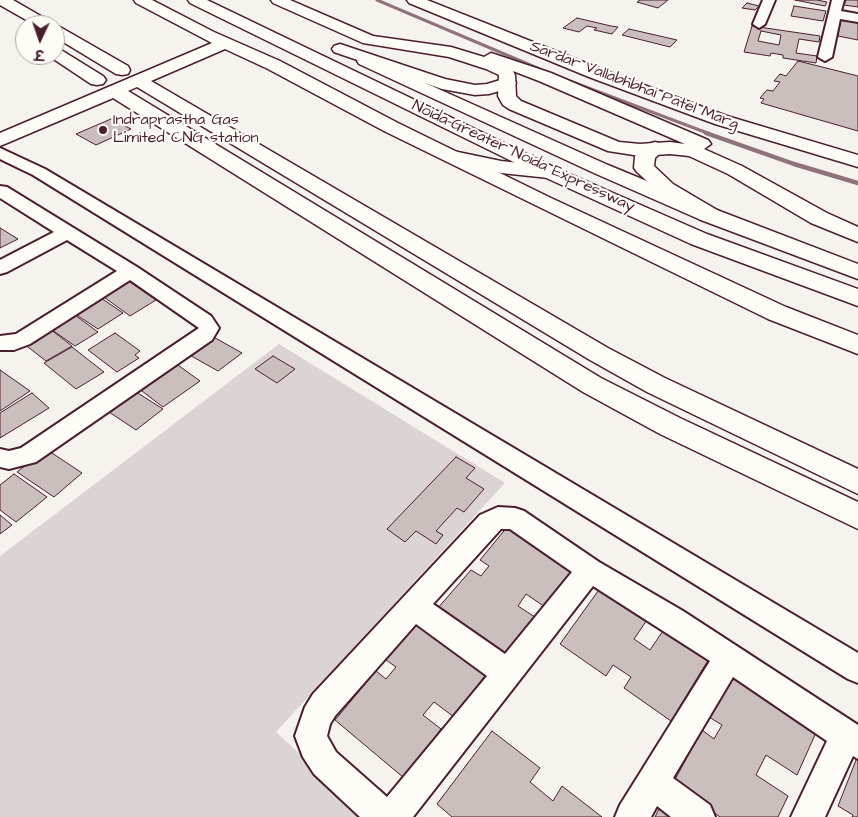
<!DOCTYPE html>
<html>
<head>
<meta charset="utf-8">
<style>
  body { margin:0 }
  #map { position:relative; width:858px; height:817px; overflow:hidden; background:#f6f3ef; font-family:"Architects Daughter","Playpen Sans Deva",sans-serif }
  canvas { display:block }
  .north { position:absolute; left:15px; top:15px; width:50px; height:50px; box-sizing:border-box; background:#fdfcf7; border:1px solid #b5a4a5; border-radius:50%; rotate:183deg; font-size:14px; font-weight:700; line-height:20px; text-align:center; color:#4a1f2b }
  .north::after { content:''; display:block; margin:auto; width:18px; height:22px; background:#4a1f2b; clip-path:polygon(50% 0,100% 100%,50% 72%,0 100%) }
</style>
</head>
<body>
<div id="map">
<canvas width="858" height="817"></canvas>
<div class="north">उ</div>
</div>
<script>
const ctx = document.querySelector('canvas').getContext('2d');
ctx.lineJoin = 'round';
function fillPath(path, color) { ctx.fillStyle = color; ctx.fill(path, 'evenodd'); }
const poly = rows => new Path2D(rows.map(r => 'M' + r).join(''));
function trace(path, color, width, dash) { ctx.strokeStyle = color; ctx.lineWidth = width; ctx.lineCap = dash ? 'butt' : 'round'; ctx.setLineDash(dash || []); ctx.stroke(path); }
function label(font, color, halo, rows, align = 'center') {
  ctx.font = font + ' "Architects Daughter",sans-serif'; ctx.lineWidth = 4.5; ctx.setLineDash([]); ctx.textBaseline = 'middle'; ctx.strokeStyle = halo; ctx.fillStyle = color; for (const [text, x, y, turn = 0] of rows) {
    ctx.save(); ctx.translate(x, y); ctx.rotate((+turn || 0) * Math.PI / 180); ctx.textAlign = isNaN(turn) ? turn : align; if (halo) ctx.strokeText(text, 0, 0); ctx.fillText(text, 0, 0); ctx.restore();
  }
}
fillPath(poly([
  [279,344,505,483,276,732,368,817,0,817,0,556]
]), '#dcd4d2');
trace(poly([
  [377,0,554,75,710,134]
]), '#8e7378', 3);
trace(poly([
  [706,133,794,164,858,183]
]), '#8e7378', 4.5);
const building = poly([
  [640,0,668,0,658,8,637,2,640,0],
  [795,0,817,0,827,2,825,6,795,0],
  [846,0,858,0,858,7,844,5,846,0],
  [747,3,759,6,755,10,742,8,747,3],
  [794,6,826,11,823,21,791,16,794,6],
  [577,18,611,26,618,27,612,34,594,30,597,28,587,26,579,32,563,28,577,18],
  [841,19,858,21,858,40,838,36,841,19],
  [752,26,820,36,819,42,799,39,796,53,817,56,816,63,783,58,783,55,771,53,770,56,744,52,752,26],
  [761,31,781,35,779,45,758,41,761,31],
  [629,29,677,40,670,47,622,35,629,29],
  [798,61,858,76,858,131,761,103,764,99,760,98,767,90,773,91,780,82,774,81,780,74,786,76,798,61],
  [111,119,131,129,96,145,76,134,111,119],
  [0,228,18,239,0,248,0,228],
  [127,280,156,300,130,316,101,295,127,280],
  [98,296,123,313,98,329,72,312,98,296],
  [72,313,98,332,75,346,48,327,72,313],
  [50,329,72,346,46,361,24,344,50,329],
  [115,333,140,351,135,355,139,358,117,372,88,350,115,333],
  [210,335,242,353,218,371,186,353,210,335],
  [72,347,104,372,76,389,44,363,72,347],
  [273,356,295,369,277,383,255,369,273,356],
  [175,363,200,381,163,407,138,388,175,363],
  [0,370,30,391,0,411,0,370],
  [133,390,163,409,136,430,106,410,133,390],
  [32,393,49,408,0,438,0,413,32,393],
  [46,449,82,473,54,497,17,472,46,449],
  [456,457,475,468,466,478,484,489,464,512,457,508,436,531,443,535,436,544,416,531,405,542,387,529,456,457],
  [14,474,47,497,16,522,0,510,0,485,14,474],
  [0,515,12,525,0,534,0,515],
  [508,526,575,568,545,607,526,594,518,606,535,617,505,657,437,609,471,570,481,576,489,566,480,560,508,526],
  [601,587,649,617,634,639,650,650,665,628,710,657,671,721,624,688,631,677,613,665,606,676,560,644,601,587],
  [421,619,490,669,454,717,434,702,423,715,441,729,404,778,335,720,376,671,386,679,396,667,386,660,421,619],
  [733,672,819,726,797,775,766,755,756,775,788,796,778,817,720,817,673,783,702,730,714,739,722,725,709,717,733,672],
  [492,731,540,768,530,782,553,801,562,786,602,817,452,817,437,804,492,731],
  [858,755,858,817,852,817,853,815,838,806,858,755],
  [663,801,685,817,655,817,663,801]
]);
fillPath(building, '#cbbfbe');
trace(building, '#4a1f2b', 1);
const minor = poly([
  [763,0,775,0,765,24,759,28,753,24,763,0],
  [832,0,844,0,841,11,858,14,858,22,840,19,832,57,825,61,818,57,832,0],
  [0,148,45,169,858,653,858,683,848,679,33,175,0,159,0,148],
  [0,186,7,187,137,267,211,316,219,328,212,340,36,462,9,469,0,467,0,449,9,451,21,448,199,328,130,280,30,344,14,350,0,350,0,336,16,334,117,271,67,240,7,272,0,274,0,260,54,232,0,198,0,186],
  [498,507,515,508,524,511,599,562,683,611,858,725,858,759,853,756,825,817,791,817,827,741,733,677,673,778,710,805,715,817,671,817,657,806,651,817,615,817,620,805,710,661,593,586,413,817,360,817,314,774,303,757,295,736,305,707,313,694,480,515,498,507],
  [501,529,510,529,572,572,505,654,433,604,501,529],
  [416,624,487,676,387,797,336,752,327,736,330,724,335,716,416,624]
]);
const tertiary = poly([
  [0,0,13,0,51,22,54,25,35,25,0,5,0,0],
  [134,0,152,0,214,32,280,61,398,123,551,198,786,307,858,335,858,354,768,319,384,131,268,69,225,49,151,81,608,348,665,378,858,469,858,494,647,392,590,360,137,87,128,91,601,378,680,418,858,502,858,529,660,434,583,392,113,98,0,146,0,133,212,43,136,3,134,0],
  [271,0,290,0,373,36,451,47,484,57,491,53,551,73,708,140,711,144,704,149,742,166,827,213,858,227,858,242,811,223,728,174,689,156,670,154,640,156,608,151,509,109,503,105,498,96,499,75,486,69,449,57,363,43,273,3,271,0],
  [513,71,539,81,685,144,670,142,640,144,619,142,521,101,516,96,515,75,513,71],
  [407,0,427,0,601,69,727,116,858,155,858,167,715,124,589,77,409,3,407,0],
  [55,25,60,27,128,66,130,70,128,74,122,75,116,74,55,37,55,25],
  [55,48,61,50,103,76,106,80,103,84,97,85,91,84,49,56,48,55,55,55,55,48]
]);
const trunk = poly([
  [188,0,207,0,556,168,707,234,858,289,858,306,691,244,542,176,190,3,188,0],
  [365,56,608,165,717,210,858,264,858,279,701,220,594,173,359,64,357,61,359,58,365,56]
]);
const motorway = poly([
  [340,44,445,79,475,85,487,84,507,78,513,79,516,83,513,87,489,94,475,95,442,89,334,52,332,49,334,46,340,44],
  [655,142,662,144,665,148,655,158,654,166,673,184,717,210,720,215,717,220,709,221,701,220,659,192,637,172,634,168,635,156,648,144,655,142],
  [453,151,501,161,549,166,556,168,559,172,556,176,549,178,501,173,446,161,443,157,446,153,453,151]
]);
trace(minor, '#4a1f2b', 4);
trace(tertiary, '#4a1f2b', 3);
trace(trunk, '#4a1f2b', 3);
trace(motorway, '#4a1f2b', 3);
fillPath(minor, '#fdfcf7');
fillPath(tertiary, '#fdfcf7');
fillPath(trunk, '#fdfcf7');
fillPath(motorway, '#fdfcf7');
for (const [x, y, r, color] of [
  [103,130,5,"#4a1f2b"]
]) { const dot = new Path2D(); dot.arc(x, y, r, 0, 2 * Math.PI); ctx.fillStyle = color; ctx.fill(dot); trace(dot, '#fdfcf7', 2); }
label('16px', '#4a1f2b', '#fdfcf7', [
  ["Sardar Vallabhbhai Patel Marg",634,86,21],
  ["Noida-Greater Noida Expressway",523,157,25]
]);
label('16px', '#4a1f2b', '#fdfcf7', [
  ["Indraprastha Gas",113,121],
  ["Limited CNG station",113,139]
], 'left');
</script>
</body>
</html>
